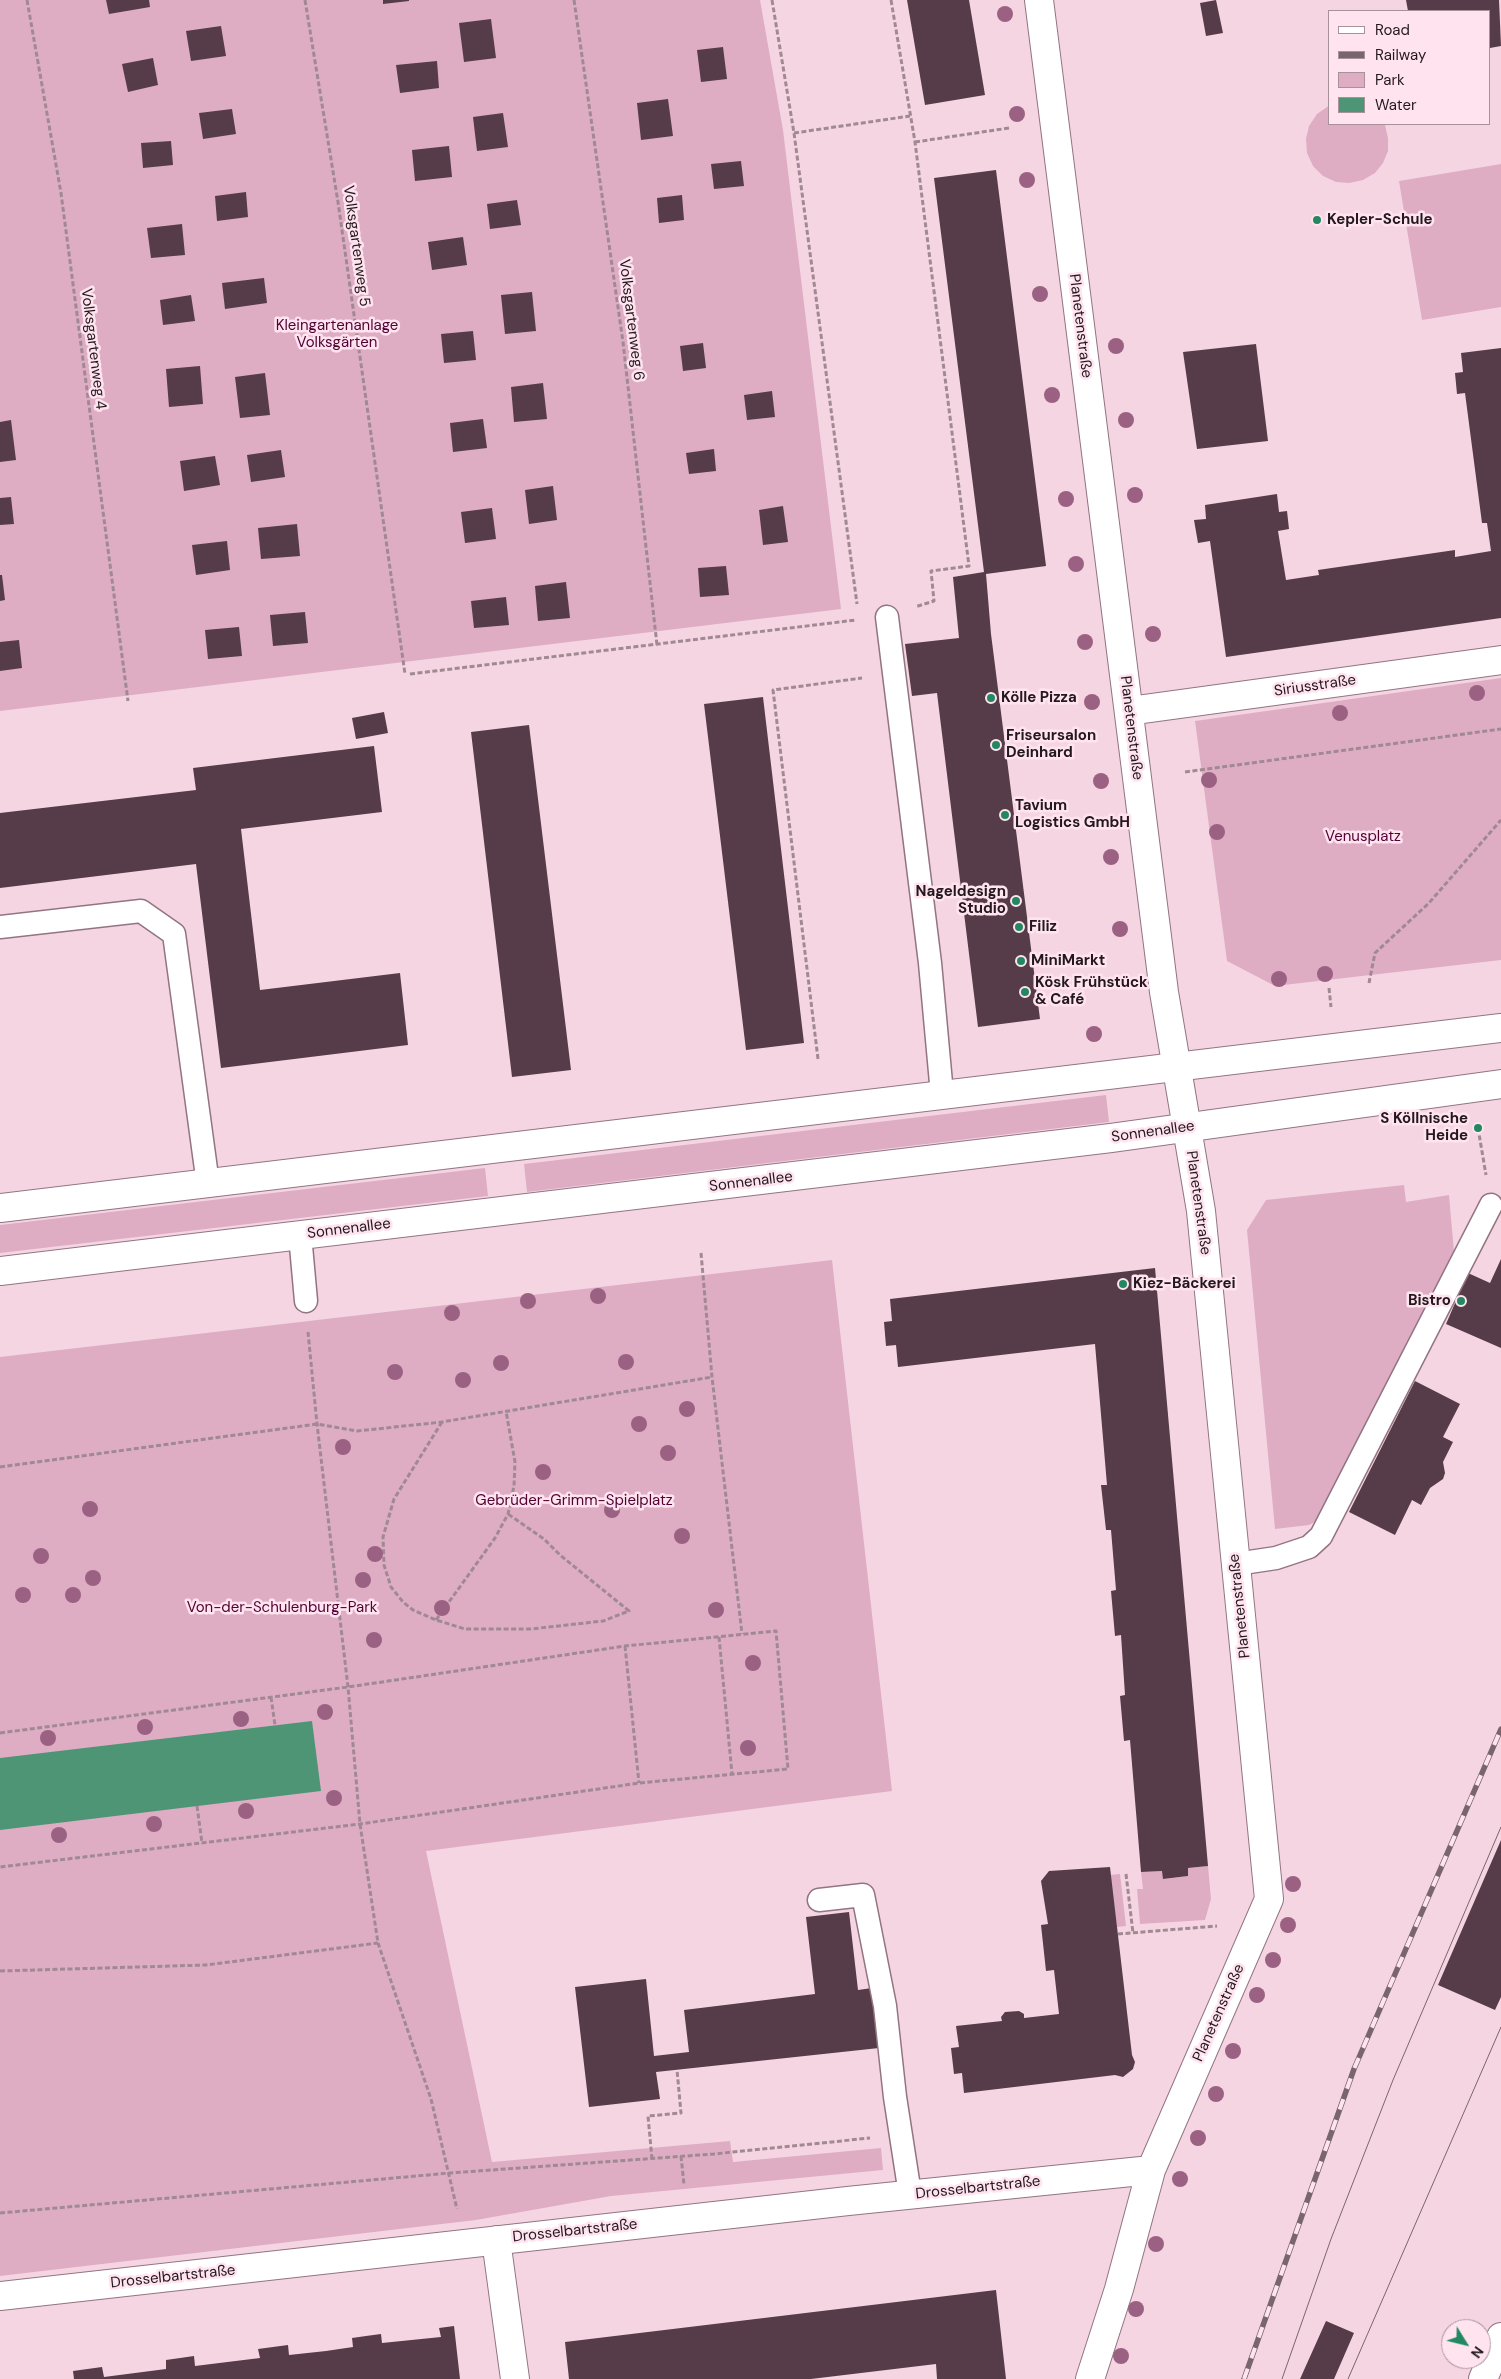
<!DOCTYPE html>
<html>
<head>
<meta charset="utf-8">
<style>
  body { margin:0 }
  #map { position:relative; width:1501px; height:2379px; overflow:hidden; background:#f6d5e3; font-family:"DM Sans",sans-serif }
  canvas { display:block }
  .legend { position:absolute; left:1328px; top:10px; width:162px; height:115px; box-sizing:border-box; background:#ffe4f0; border:1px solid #a7929c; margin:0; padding:6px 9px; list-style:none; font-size:15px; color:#23181d }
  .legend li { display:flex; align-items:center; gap:10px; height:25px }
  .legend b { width:25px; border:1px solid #a7929c }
  .north { position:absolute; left:1441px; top:2319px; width:50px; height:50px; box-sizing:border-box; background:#ffe4f0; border:1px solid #a7929c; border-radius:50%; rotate:126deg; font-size:14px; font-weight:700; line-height:20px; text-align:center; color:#23181d }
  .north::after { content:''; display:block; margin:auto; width:18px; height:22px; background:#238762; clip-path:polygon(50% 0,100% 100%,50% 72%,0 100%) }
</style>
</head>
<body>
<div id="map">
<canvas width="1501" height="2379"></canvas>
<ul class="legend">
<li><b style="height:6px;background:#fff"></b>Road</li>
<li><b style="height:6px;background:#79656e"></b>Railway</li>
<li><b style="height:14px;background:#deadc4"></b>Park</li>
<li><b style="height:14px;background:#4e9576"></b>Water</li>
</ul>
<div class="north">N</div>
</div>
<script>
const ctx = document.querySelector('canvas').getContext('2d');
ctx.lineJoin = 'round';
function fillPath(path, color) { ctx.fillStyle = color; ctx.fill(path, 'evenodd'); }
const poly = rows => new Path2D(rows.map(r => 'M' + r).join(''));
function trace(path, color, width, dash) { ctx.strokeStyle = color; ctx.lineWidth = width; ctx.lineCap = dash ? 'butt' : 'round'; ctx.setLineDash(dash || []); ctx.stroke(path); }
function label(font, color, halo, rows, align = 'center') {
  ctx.font = font + ' "DM Sans",sans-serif'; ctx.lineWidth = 5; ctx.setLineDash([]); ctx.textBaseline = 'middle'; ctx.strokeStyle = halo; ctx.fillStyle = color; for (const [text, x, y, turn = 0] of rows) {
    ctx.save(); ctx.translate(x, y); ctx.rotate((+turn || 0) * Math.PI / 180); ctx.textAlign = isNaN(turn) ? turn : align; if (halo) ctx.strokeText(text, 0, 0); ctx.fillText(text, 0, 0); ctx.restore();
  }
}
fillPath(poly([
  [0,0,760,0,783,130,841,609,0,711],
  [1330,105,1330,124,1385,125,1388,138,1388,151,1383,163,1375,173,1363,180,1349,183,1336,182,1323,176,1313,166,1307,153,1306,139,1309,126,1317,114],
  [1501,164,1501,307,1422,320,1399,181],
  [1501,678,1501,960,1275,986,1227,961,1195,721],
  [1106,1095,1109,1122,527,1192,524,1164],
  [485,1168,488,1196,0,1253,0,1225],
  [1404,1185,1406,1202,1449,1195,1454,1252,1320,1519,1309,1525,1275,1529,1247,1230,1266,1200],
  [832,1260,892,1791,426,1851,492,2162,730,2141,733,2162,881,2148,883,2170,611,2196,476,2220,0,2276,0,1357],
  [1208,1866,1211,1899,1205,1920,1140,1924,1137,1889,1143,1889,1141,1872,1162,1871,1164,1879,1188,1876,1188,1868],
  [1120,1874,1126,1926,1117,1927,1110,1875]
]), '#deadc4');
fillPath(poly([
  [312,1721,321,1791,0,1830,0,1758]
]), '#4e9576');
fillPath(poly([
  [106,0,149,0,150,7,109,14],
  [383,0,409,0,409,1,383,4],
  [907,0,969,0,985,95,925,105],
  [1216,0,1223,33,1206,36,1200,3],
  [1406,0,1499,0,1501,46,1490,48,1490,11,1408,11],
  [491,19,496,58,464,62,459,23],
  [221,26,226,56,191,61,186,31],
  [723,47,727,79,701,82,697,50],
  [153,58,158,85,128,92,122,64],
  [437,61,439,88,400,93,396,65],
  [668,99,673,136,641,140,637,103],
  [232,109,236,134,203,139,199,113],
  [503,113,508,147,477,151,473,117],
  [171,141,173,165,143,168,141,143],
  [449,146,452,177,415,181,412,150],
  [741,161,744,186,714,189,711,164],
  [996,170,1046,566,986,574,991,634,1040,1019,978,1027,937,693,912,696,905,644,959,638,953,577,984,572,934,178],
  [246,192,248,217,217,221,215,196],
  [682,195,684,220,659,223,657,198],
  [517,200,521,225,490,229,487,204],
  [182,224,185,255,151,258,147,228],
  [463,237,467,265,432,270,428,242],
  [264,278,267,303,225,309,222,283],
  [532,292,536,331,505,334,501,295],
  [191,295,195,321,163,325,160,300],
  [473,331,476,360,444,363,441,334],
  [703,343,706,368,683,371,680,346],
  [1256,344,1268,441,1197,449,1183,352],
  [1501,348,1501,618,1226,657,1210,541,1198,543,1194,520,1206,519,1205,505,1277,494,1279,512,1287,511,1289,529,1278,531,1286,580,1319,575,1318,570,1455,550,1455,557,1491,551,1487,523,1482,523,1465,393,1457,394,1455,373,1463,372,1461,353],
  [200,366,203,404,169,407,166,369],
  [265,373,270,415,240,418,235,377],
  [543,383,547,419,514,422,511,387],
  [772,391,775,417,747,420,744,395],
  [483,419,487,448,453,452,450,423],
  [11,420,16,460,0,462,0,422],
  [714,449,716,471,689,474,686,453],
  [281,450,285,477,251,482,247,455],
  [215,456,220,485,184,491,180,461],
  [553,486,557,520,529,524,525,490],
  [11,497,14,524,0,525,0,498],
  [783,506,788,542,763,545,759,510],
  [492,508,496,539,465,543,461,512],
  [297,524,300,556,261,559,258,528],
  [227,541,230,570,196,575,192,545],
  [726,566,729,595,700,597,698,568],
  [0,575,2,575,5,600,0,601],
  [566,582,570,618,538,621,535,586],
  [506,597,509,625,474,628,471,601],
  [305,612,308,643,273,646,270,615],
  [239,627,242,656,208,659,205,630],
  [19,640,22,668,0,671,0,642],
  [763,697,804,1043,746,1050,704,704],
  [384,712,388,733,356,739,352,718],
  [529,725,571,1070,512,1077,471,732],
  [374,746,382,812,241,829,260,990,400,973,408,1045,221,1068,196,864,0,888,0,813,196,790,193,768],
  [1501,1259,1501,1348,1446,1324,1468,1273,1490,1283],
  [1155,1268,1208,1866,1188,1868,1188,1876,1163,1879,1162,1871,1141,1872,1130,1740,1124,1741,1120,1696,1125,1695,1121,1635,1115,1636,1111,1591,1116,1590,1111,1530,1106,1530,1101,1485,1107,1485,1095,1344,898,1367,896,1345,886,1346,884,1322,892,1321,890,1299],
  [1415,1381,1460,1404,1443,1437,1453,1442,1443,1462,1445,1473,1443,1479,1430,1488,1421,1505,1412,1500,1395,1535,1349,1512],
  [1501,1840,1501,1997,1495,2010,1438,1985],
  [1110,1867,1132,2055,1135,2062,1133,2069,1123,2077,1115,2075,964,2093,962,2073,954,2074,951,2048,959,2047,956,2026,1002,2021,1001,2017,1005,2012,1019,2011,1024,2014,1024,2018,1059,2014,1054,1970,1046,1971,1041,1925,1048,1924,1041,1881,1049,1871],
  [849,1912,858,1990,872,1988,879,2048,656,2072,660,2099,589,2107,575,1987,646,1979,654,2056,689,2052,684,2010,815,1994,806,1917],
  [996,2290,1006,2379,937,2379,936,2364,811,2379,569,2379,565,2342],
  [1326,2321,1354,2333,1334,2379,1300,2379],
  [454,2326,460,2379,74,2379,73,2371,102,2367,104,2377,166,2369,166,2360,194,2356,195,2366,260,2358,258,2349,288,2345,289,2355,326,2351,353,2347,352,2338,366,2336,381,2334,382,2343,441,2337,439,2328]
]), '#563b48');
const service = poly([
  [887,617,930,963,942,1094],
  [0,927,141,911,174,934,208,1184],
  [300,1235,306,1301],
  [1236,1564,1276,1558,1309,1547,1321,1536,1491,1205],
  [819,1900,863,1895,885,2006,895,2097,910,2194]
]);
const minor = poly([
  [1039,0,1164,992,1201,1211,1269,1899,1151,2170,1119,2289,1090,2379],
  [1129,711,1501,660],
  [496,2240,515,2379],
  [0,2296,848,2201,1151,2170],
  [1483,2379,1501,2337]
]);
const secondary = poly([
  [0,1208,1501,1028],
  [0,1271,1111,1138,1501,1084]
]);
trace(service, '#927482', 25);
trace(minor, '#927482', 30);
trace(secondary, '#927482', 30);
trace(poly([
  [27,0,61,193,128,701],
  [305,0,338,202,405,674],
  [574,0,623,342,657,645],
  [772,0,794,133,857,604],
  [891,0,915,142,969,566,931,571,934,601,915,607],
  [794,133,910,116],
  [915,142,1009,128],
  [410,674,856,620],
  [1185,772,1501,729],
  [1369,983,1375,953,1429,903,1501,820],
  [1329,988,1331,1007],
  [818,1059,773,690,862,678],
  [1478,1128,1486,1175],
  [701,1253,712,1377,742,1634],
  [308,1332,317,1424,348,1687,360,1824,378,1943,431,2099,457,2209],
  [442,1422,394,1499,383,1537,384,1565,391,1587,403,1602,413,1610,436,1620,465,1629,531,1629,603,1621,629,1611,560,1555,544,1539,508,1514],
  [0,1467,317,1424,357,1431,442,1422,712,1377],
  [436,1620,495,1538,508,1514,514,1486,515,1462,506,1411],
  [719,1637,732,1774],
  [625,1646,639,1783],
  [271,1697,275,1725],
  [0,1733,348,1687,625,1646,776,1631,788,1769,639,1783,360,1824,0,1867],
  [197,1806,202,1843],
  [1126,1874,1133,1933],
  [1118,1934,1217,1926],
  [0,1971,206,1965,378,1943],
  [681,2156,684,2185],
  [652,2159,648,2116,681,2113,677,2070],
  [0,2213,450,2173,714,2154,870,2138]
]), '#a18993', 3, [5, 2.5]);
trace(service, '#fff', 22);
trace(minor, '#fff', 28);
trace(secondary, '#fff', 28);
trace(poly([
  [1282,2379,1331,2239,1393,2080,1501,1827],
  [1348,2379,1501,2027]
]), '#79656e', 1);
const rail = poly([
  [1244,2379,1354,2069,1501,1729]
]);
trace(rail, '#79656e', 5.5);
trace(rail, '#ffe4f0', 4, [11]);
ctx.fillStyle = '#9b6182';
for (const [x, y] of [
  [1005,14],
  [1017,114],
  [1027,180],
  [1040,294],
  [1116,346],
  [1052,395],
  [1126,420],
  [1135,495],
  [1066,499],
  [1076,564],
  [1153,634],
  [1085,642],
  [1477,693],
  [1092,702],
  [1340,713],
  [1209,780],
  [1101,781],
  [1217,832],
  [1111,857],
  [1120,929],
  [1325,974],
  [1279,979],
  [1094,1034],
  [598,1296],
  [528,1301],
  [452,1313],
  [626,1362],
  [501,1363],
  [395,1372],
  [463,1380],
  [687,1409],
  [639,1424],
  [343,1447],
  [668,1453],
  [543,1472],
  [90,1509],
  [612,1510],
  [682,1536],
  [375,1554],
  [41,1556],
  [93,1578],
  [363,1580],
  [23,1595],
  [73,1595],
  [442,1608],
  [716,1610],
  [374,1640],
  [753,1663],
  [325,1712],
  [241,1719],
  [145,1727],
  [48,1738],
  [748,1748],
  [334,1798],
  [246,1811],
  [154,1824],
  [59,1835],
  [1293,1884],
  [1288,1925],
  [1273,1960],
  [1257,1995],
  [1233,2051],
  [1216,2094],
  [1198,2138],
  [1180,2179],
  [1156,2244],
  [1136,2309],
  [1121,2356]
]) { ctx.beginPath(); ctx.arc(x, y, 8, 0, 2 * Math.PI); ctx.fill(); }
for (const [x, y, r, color] of [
  [1317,220,5,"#238762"],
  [991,698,5,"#238762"],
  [996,745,5,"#238762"],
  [1005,815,5,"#238762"],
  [1016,901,5,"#238762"],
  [1019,927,5,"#238762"],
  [1021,961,5,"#238762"],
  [1025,992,5,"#238762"],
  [1478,1128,5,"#238762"],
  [1123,1284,5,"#238762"],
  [1461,1301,5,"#238762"]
]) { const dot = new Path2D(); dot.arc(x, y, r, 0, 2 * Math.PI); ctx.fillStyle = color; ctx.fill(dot); trace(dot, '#ffe4f0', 2); }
label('bold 15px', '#23181d', '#ffe4f0', [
  ["Kepler-Schule",1327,220],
  ["Kölle Pizza",1001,698],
  ["Friseursalon",1006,736],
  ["Deinhard",1006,753],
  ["Tavium",1015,806],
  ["Logistics GmbH",1015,823],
  ["Nageldesign",1006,892,"right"],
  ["Studio",1006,909,"right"],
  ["Filiz",1029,927],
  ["MiniMarkt",1031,961],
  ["Kösk Frühstück",1035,983],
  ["& Café",1035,1000],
  ["S Köllnische",1468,1119,"right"],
  ["Heide",1468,1136,"right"],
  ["Kiez-Bäckerei",1133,1284],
  ["Bistro",1451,1301,"right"]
], 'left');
label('15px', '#23181d', '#ffe4f0', [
  ["Volksgartenweg 5",356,246,82],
  ["Volksgartenweg 6",631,320,83],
  ["Planetenstraße",1080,326,83],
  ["Volksgartenweg 4",93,349,83],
  ["Siriusstraße",1315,686,-8],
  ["Planetenstraße",1131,728,83],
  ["Sonnenallee",1153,1132,-8],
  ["Sonnenallee",751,1182,-7],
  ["Planetenstraße",1198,1203,82],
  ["Sonnenallee",349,1229,-7],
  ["Planetenstraße",1240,1606,-96],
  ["Planetenstraße",1219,2013,-66],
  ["Drosselbartstraße",978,2188,-6],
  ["Drosselbartstraße",575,2231,-6],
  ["Drosselbartstraße",173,2277,-6]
]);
label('15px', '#500233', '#ffe4f0', [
  ["Kleingartenanlage",337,326],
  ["Volksgärten",337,343],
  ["Venusplatz",1363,837],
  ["Gebrüder-Grimm-Spielplatz",574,1501],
  ["Von-der-Schulenburg-Park",282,1608]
]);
</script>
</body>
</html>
